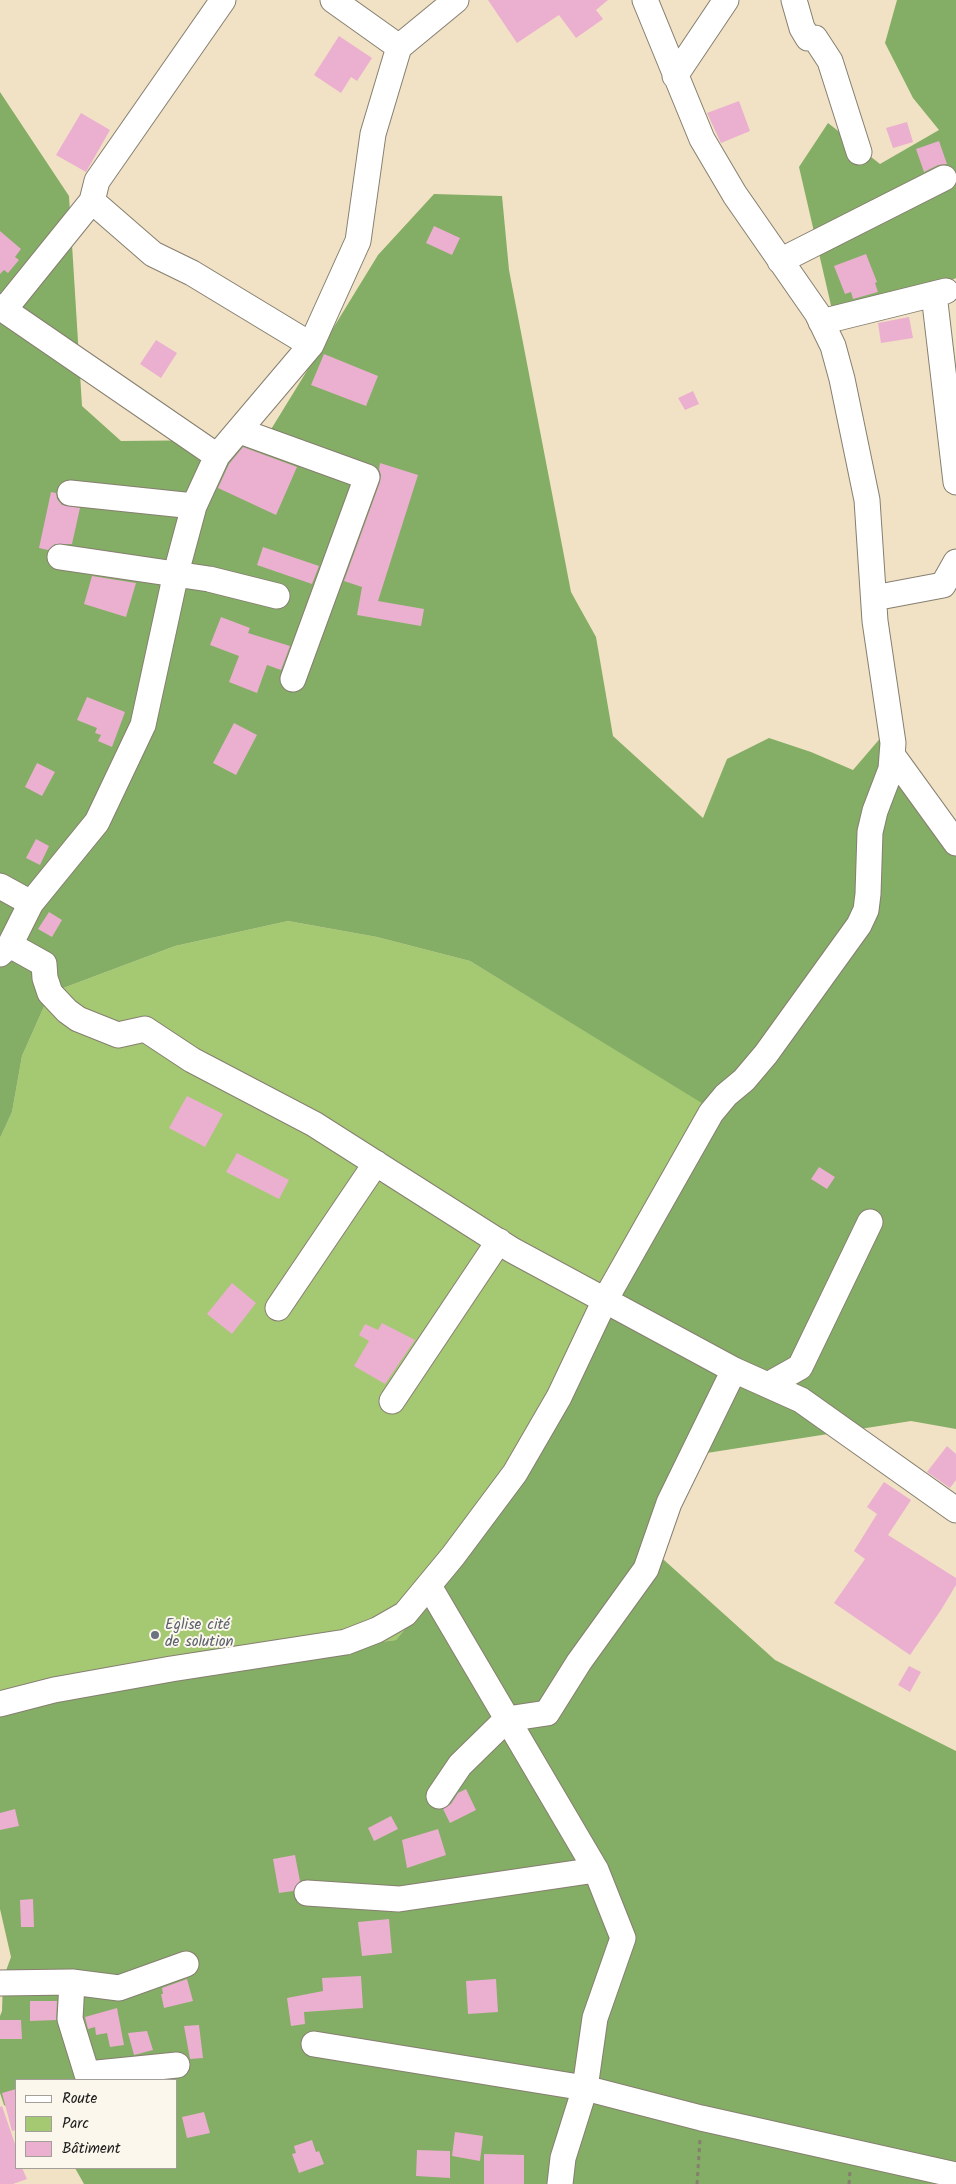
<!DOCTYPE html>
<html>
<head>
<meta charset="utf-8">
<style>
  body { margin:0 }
  #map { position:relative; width:956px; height:2184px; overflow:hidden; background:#f1e2c5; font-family:Kalam,sans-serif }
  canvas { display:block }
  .legend { position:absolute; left:15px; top:2079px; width:162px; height:90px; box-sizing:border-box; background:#fbf7ec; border:1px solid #a29f99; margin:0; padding:6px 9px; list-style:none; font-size:15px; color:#1c1c1c }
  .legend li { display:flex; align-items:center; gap:10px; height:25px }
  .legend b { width:25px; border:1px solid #a29f99 }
</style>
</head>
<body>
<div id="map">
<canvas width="956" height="2184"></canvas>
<ul class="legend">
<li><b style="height:6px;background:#fff"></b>Route</li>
<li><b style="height:14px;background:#a5c973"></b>Parc</li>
<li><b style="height:14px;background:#ebafcf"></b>Bâtiment</li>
</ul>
</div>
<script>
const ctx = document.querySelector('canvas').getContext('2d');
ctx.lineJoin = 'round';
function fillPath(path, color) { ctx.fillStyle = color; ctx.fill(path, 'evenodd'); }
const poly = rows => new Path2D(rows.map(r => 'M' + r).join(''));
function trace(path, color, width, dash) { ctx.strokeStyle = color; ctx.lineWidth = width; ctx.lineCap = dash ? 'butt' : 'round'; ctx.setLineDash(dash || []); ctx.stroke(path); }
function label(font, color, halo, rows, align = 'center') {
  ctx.font = font + ' Kalam,sans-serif'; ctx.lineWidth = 4; ctx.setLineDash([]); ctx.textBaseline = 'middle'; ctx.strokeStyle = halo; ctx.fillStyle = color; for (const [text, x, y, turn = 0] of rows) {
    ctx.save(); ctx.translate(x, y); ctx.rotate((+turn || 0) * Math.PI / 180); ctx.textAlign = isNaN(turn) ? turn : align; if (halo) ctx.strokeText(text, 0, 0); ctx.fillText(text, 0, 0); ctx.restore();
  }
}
fillPath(poly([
  [288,921,377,937,470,961,710,1107,492,1523,396,1640,171,1669,0,1709,0,1138,12,1112,22,1056,50,993,175,946]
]), '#a5c973');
fillPath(poly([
  [897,0,956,0,956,278,898,305,833,314,799,167,828,123,880,164,939,130,913,98,885,43],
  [0,92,69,196,82,406,121,441,217,440,270,431,378,255,434,194,502,196,509,270,571,592,596,637,613,736,703,818,727,759,769,738,811,752,853,770,883,735,956,855,956,1429,911,1421,694,1455,654,1551,775,1660,956,1751,956,2184,84,2184,75,2168,176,2168,176,2080,16,2080,16,2113,4,2105,0,2093,0,2016,2,2011,3,1979,11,1957,0,1909,0,1709,171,1669,396,1640,492,1523,710,1108,470,961,377,937,288,921,175,946,50,993,22,1056,12,1112,0,1138]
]), '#84ad65');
fillPath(poly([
  [488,0,608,0,596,10,603,19,576,38,559,15,517,43],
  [339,36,372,58,357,81,351,77,341,93,314,75],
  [739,101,750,131,721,143,707,113],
  [81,113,110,130,86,172,56,155],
  [907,122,913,142,893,148,886,128],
  [939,141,947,164,938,165,924,172,916,149],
  [434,226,460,238,452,255,426,243],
  [0,231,21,249,15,257,19,260,8,273,4,270,0,274],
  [866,254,877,282,875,283,878,292,853,299,851,292,845,294,834,266],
  [909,317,913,338,881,343,878,323],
  [156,340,177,353,161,378,140,364],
  [324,354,378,376,366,406,311,385],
  [693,391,699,404,685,410,678,398],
  [243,447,297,467,276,515,218,488,229,464],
  [380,463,418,475,378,601,424,609,421,626,357,615,362,587,344,581,380,482,381,475,379,469],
  [51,492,56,493,57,499,62,505,80,508,72,544,55,544,48,550,39,548],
  [263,547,319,566,312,584,257,565],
  [92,576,136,583,126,617,84,604],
  [221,617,250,628,248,633,290,646,281,670,267,665,257,693,229,682,239,656,210,645],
  [87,697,125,712,112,747,98,741,101,735,95,733,97,728,77,720],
  [234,723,257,735,236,775,213,763],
  [37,763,55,772,42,796,25,787],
  [36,839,49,846,40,865,26,858],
  [49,912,62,920,52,937,38,929],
  [187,1096,223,1114,205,1147,169,1128],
  [237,1153,289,1180,279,1199,226,1172],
  [819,1167,835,1177,827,1189,811,1179],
  [232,1283,256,1303,232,1334,207,1314],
  [382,1323,415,1340,385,1384,354,1366,369,1341,359,1335,365,1324,378,1330],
  [947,1446,956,1454,956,1480,950,1488,927,1472],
  [884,1482,911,1500,888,1535,956,1578,956,1585,941,1610,910,1655,834,1603,865,1559,854,1551,877,1514,867,1507],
  [909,1666,921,1672,910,1692,898,1685],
  [466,1789,476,1810,450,1823,443,1809,451,1804,458,1793],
  [15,1809,19,1826,0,1830,0,1813],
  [391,1816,398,1829,374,1841,368,1828],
  [438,1829,446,1855,407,1868,402,1840],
  [295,1855,300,1881,293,1891,279,1893,273,1859],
  [33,1899,34,1927,21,1927,20,1900],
  [389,1919,392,1953,362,1956,358,1922],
  [361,1976,363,2008,304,2012,305,2024,291,2026,287,1998,323,1991,322,1978],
  [187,1979,193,2001,164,2008,161,1994,163,1994,162,1988],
  [496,1979,498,2012,468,2014,466,1981],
  [30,2001,57,2001,56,2020,30,2021],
  [117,2008,124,2045,110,2047,107,2033,96,2035,95,2027,88,2029,85,2017],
  [0,2020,21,2020,22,2039,0,2039],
  [199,2025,203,2058,190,2059,184,2026],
  [147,2031,153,2050,134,2055,128,2033],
  [16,2089,16,2130,12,2131,2,2093],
  [2,2106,16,2147,16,2168,22,2168,27,2179,13,2184,0,2184,0,2107],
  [204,2112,210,2133,187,2138,182,2117],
  [455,2132,483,2136,480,2161,452,2156],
  [312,2140,316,2152,319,2151,324,2164,299,2173,292,2154,296,2153,294,2146],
  [417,2150,450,2151,450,2178,416,2176],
  [484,2154,524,2155,524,2184,484,2184]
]), '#ebafcf');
const minor = poly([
  [333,0,399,47],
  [794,0,802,28,808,38,815,38,830,61,859,152],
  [675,76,726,0],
  [92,201,153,254,192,273,311,345],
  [780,261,944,178],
  [934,294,956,482],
  [0,307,217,456],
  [4,310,92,201,97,181,223,0],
  [821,322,946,291],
  [240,431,367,477,293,679],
  [70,493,194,506],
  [60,557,209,579,277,596],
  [874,598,943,585,956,562],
  [893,756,956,843],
  [0,886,31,903,97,822,143,725,176,573,194,506,217,456,311,345,358,241,373,134,399,47,456,0],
  [10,945,44,964,45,978,50,993,67,1011,78,1019,118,1035,145,1029,192,1060,314,1124,512,1250,734,1370,801,1400,956,1510],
  [0,954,10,945,31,903],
  [278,1308,376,1163],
  [768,1385,800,1367,870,1222],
  [392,1401,499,1241],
  [429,1586,596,1870,623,1938,595,2018,585,2088,563,2158,560,2184],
  [0,1704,54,1690,171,1669,346,1642,377,1630,405,1614,453,1556,515,1473,559,1397,605,1300,711,1113,726,1095,744,1080,766,1054,859,925,866,910,868,894,870,832,875,811,891,769,893,743,875,621,867,500,842,379,833,346,817,313,735,195,702,139,645,0],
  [439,1796,460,1765,507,1719,547,1713,579,1662,646,1569,669,1503,734,1370],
  [307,1893,399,1899,596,1870],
  [72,1982,70,2019,87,2074,177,2065],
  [0,1983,72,1982,119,1988,186,1964],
  [314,2044,585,2088,701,2118,956,2175]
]);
trace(minor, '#867f70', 27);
trace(poly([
  [697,2184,700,2139],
  [849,2184,850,2170]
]), '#867f70', 3, [4, 4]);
trace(minor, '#fff', 25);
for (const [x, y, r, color] of [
  [155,1635,5,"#6b7280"]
]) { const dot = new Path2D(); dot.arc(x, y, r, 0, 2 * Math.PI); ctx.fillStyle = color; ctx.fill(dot); trace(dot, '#fbf7ec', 2); }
label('15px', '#5b616d', '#fbf7ec', [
  ["Eglise cité",165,1626],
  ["de solution",165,1643]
], 'left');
</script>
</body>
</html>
